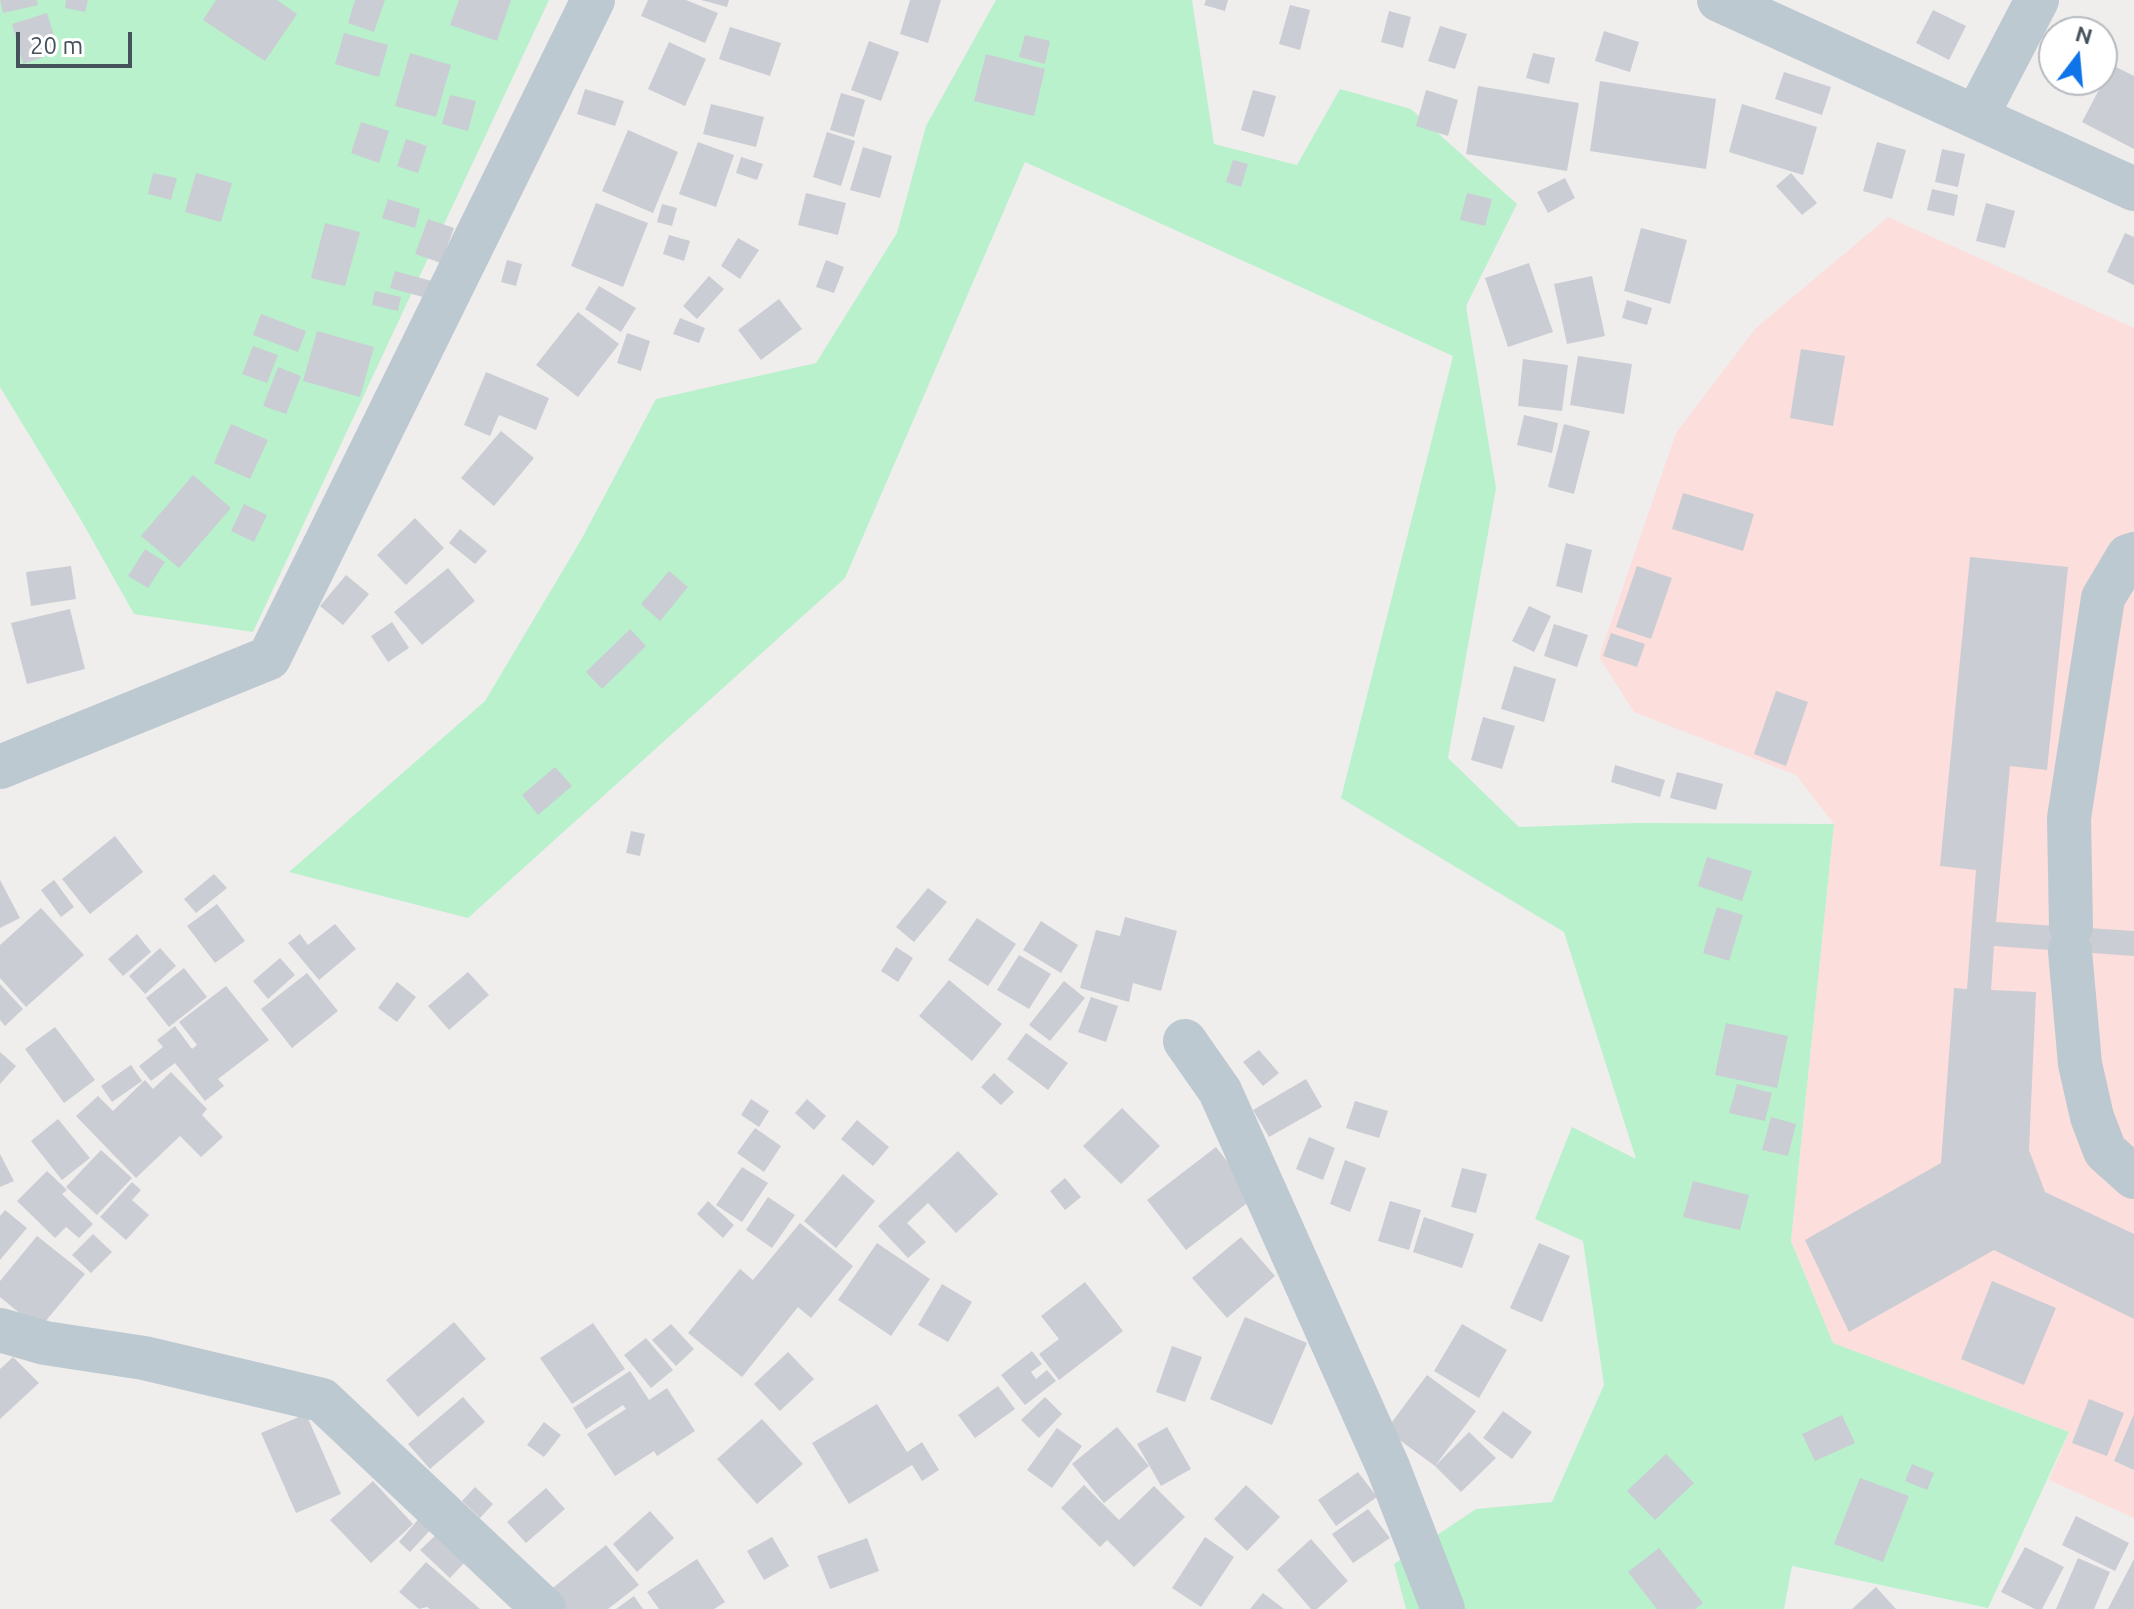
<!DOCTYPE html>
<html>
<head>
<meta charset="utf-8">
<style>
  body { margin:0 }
  #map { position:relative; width:2134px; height:1609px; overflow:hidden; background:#f0eded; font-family:Ubuntu,sans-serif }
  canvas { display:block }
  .north { position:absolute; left:2038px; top:16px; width:80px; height:80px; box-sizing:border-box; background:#fff; border:2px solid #b5babe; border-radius:50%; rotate:16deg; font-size:22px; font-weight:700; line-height:32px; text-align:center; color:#45525c }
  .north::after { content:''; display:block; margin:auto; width:28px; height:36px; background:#0f73e9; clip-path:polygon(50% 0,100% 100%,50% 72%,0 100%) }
  .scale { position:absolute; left:16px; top:32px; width:116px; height:36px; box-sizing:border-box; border:4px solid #45525c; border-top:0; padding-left:10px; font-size:24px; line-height:28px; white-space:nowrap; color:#45525c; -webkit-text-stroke:6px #fff; paint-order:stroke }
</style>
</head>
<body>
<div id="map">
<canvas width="2134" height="1609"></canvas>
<div class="north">N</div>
<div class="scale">20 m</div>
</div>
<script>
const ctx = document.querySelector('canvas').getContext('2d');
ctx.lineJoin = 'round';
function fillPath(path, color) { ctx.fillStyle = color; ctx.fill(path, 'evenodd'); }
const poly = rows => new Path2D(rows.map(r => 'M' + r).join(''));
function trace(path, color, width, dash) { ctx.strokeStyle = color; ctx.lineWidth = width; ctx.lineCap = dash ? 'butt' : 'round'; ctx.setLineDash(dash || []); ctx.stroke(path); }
fillPath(poly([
  [1888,217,2134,328,2134,1518,2049,1480,2069,1432,1832,1343,1791,1240,1834,824,1796,775,1634,712,1599,657,1676,433,1756,328]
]), '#fcdedc');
fillPath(poly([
  [0,0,549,0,253,632,134,614,81,520,0,387],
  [996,0,1192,0,1214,144,1297,165,1340,89,1411,109,1517,204,1466,306,1496,488,1448,758,1519,827,1636,823,1834,824,1791,1241,1833,1343,2069,1432,1988,1608,1792,1566,1784,1609,1406,1609,1394,1564,1476,1509,1552,1502,1604,1385,1583,1241,1535,1219,1572,1127,1636,1159,1564,932,1341,798,1453,356,1025,162,845,578,468,918,289,872,485,701,581,540,656,399,816,363,897,233,926,126]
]), '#b9f1cd');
fillPath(poly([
  [0,0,37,0,38,5,3,13],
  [66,0,88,0,85,12,65,8],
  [216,0,277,0,297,14,265,61,203,20],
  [355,0,385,0,374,32,348,23],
  [459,0,511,0,497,41,450,25],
  [648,0,686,0,718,13,705,43,641,16],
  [701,0,729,0,727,7],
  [910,0,941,0,928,43,900,34],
  [1206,0,1228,0,1225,11,1204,5],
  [1290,5,1310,10,1300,50,1279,44],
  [1933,10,1966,26,1949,60,1916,43],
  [1389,11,1411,17,1403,48,1381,42],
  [47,13,59,52,23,64,12,24],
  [1440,26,1467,34,1455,69,1428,61],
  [730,27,781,43,770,76,719,59],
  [1604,31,1639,42,1630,72,1595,61],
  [344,33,388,45,379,77,335,64],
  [1025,35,1050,41,1045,64,1019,57],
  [869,41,899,52,881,101,851,90],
  [669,42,706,59,685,106,648,89],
  [410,53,451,65,436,117,395,106],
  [1533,53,1555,58,1549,84,1526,78],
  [986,54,1045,69,1034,116,974,101],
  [2112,65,2134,76,2134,149,2082,122],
  [1784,72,1831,87,1822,115,1775,99],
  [1600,81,1716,99,1706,169,1590,151],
  [1478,86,1579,103,1567,171,1466,154],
  [585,89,624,101,615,126,577,114],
  [1253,90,1276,96,1264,137,1241,130],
  [1426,90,1458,100,1448,136,1416,126],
  [841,93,865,100,854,137,830,130],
  [450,95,476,101,468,131,442,124],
  [711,104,764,117,756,147,703,134],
  [1742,104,1817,127,1803,175,1729,152],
  [361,122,389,131,379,163,351,153],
  [628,130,678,152,653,213,602,191],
  [827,132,855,141,841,186,813,177],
  [406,139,427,146,418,173,397,166],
  [698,142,734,155,716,207,679,194],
  [1877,142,1906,150,1892,199,1863,191],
  [863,147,892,156,880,198,850,190],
  [1942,149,1965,154,1958,187,1935,182],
  [741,157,763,164,757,180,736,173],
  [1233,160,1248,164,1241,187,1226,182],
  [153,173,177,178,171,200,148,194],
  [196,173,232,183,221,222,185,212],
  [1791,173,1817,203,1802,215,1776,186],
  [1565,178,1575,198,1548,213,1537,192],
  [1932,189,1958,195,1954,216,1927,210],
  [806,193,846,203,838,235,798,225],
  [1467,193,1492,199,1485,226,1460,220],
  [388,199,420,209,415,228,382,218],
  [596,203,648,223,623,287,571,266],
  [1986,203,2015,211,2005,248,1976,241],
  [662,204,677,208,672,226,657,222],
  [428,219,454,228,441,263,415,254],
  [325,223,360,232,345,286,311,278],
  [1641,228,1687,240,1670,304,1624,291],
  [2125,233,2134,237,2134,285,2107,272],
  [669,235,690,241,684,261,663,254],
  [738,238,759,250,740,279,721,266],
  [507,260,522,264,516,286,501,282],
  [826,260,844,267,834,293,816,287],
  [1529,263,1553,332,1508,347,1485,278],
  [395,271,439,283,434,300,390,288],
  [709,276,724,289,697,319,683,306],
  [1592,276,1605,336,1567,344,1554,284],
  [599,286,636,308,621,332,585,309],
  [375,291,401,297,398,311,372,305],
  [779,299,802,329,761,360,738,330],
  [1627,300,1652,308,1647,325,1622,318],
  [578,312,619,344,578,397,536,365],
  [261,314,306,331,298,352,253,335],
  [680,318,705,328,699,343,673,334],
  [317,331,374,347,360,397,303,381],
  [627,333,650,341,641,371,617,363],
  [253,346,278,355,267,383,242,374],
  [1801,349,1845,356,1833,426,1790,418],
  [1578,356,1632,364,1624,414,1570,405],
  [1523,359,1568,365,1562,411,1518,406],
  [278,367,301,376,286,414,263,406],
  [486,372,549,398,536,430,499,415,490,436,464,425],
  [1524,415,1558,423,1552,453,1517,445],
  [231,424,268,440,250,479,214,463],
  [1564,424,1590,431,1574,494,1548,487],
  [501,431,534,458,494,506,461,478],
  [193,475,231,508,179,568,141,536],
  [1683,493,1754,514,1743,551,1672,529],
  [244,504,267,515,254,542,231,531],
  [415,518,444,548,406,585,377,555],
  [460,529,487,551,475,564,449,543],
  [1566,543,1592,550,1582,593,1556,586],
  [145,549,165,562,148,588,128,576],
  [1970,557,2068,567,2047,770,2010,766,1996,922,2134,931,2134,956,1994,946,1991,990,2036,992,2029,1150,2045,1192,2134,1234,2134,1319,1994,1250,1849,1332,1805,1240,1941,1163,1954,988,1967,989,1976,870,1940,866],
  [71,566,76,599,31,606,26,572],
  [1637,566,1672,578,1651,639,1616,627],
  [448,568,475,601,422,645,394,612],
  [669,571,688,587,660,621,641,604],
  [346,575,369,594,343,625,320,606],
  [1529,606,1551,616,1534,652,1512,641],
  [70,609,85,669,27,684,11,623],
  [392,622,409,648,388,662,371,636],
  [1554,624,1588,635,1577,667,1544,656],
  [630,629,646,646,602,689,586,672],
  [1611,633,1645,644,1637,667,1603,656],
  [1514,666,1556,679,1544,722,1501,709],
  [1776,691,1808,702,1786,766,1754,754],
  [1483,717,1515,726,1502,769,1471,760],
  [1615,765,1665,780,1660,797,1611,782],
  [555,767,572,786,538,815,522,795],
  [1677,772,1723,784,1716,810,1670,798],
  [631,831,645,834,640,856,626,853],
  [115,836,143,872,90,914,62,879],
  [1707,857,1752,871,1742,901,1698,886],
  [214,874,227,888,196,913,184,899],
  [0,880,20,918,0,928],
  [54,880,74,907,61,917,41,890],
  [928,888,947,902,914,942,896,927],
  [217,904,245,941,215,963,187,926],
  [1717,907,1743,915,1729,961,1703,953],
  [41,908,84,955,26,1007,0,978,0,945],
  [1125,917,1177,931,1161,991,1133,983,1129,1002,1080,988,1096,930,1120,936],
  [977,918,1016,944,988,986,948,960],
  [1041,921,1078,945,1061,973,1023,950],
  [335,924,356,949,319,980,288,943,300,934,308,945],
  [137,934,151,952,123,976,108,959],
  [896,947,913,958,898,982,881,971],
  [160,948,176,966,145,994,129,976],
  [1019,955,1051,974,1029,1009,997,990],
  [280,958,295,975,268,999,253,981],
  [184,968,207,997,169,1027,146,998],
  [468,972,489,995,449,1030,428,1006],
  [307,973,338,1011,292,1048,261,1009],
  [949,980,1002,1024,972,1061,919,1016],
  [1064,981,1085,998,1050,1041,1029,1025],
  [397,982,416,997,397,1022,378,1008],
  [0,984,23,1009,5,1026,0,1020],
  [226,986,269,1040,218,1079,224,1086,205,1101,175,1063,151,1081,139,1066,163,1047,157,1040,175,1026,192,1049,197,1045,179,1022],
  [1091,997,1118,1006,1106,1042,1078,1032],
  [1726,1023,1788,1036,1777,1088,1715,1075],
  [55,1027,95,1080,64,1103,25,1049],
  [1026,1033,1068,1063,1048,1090,1007,1059],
  [1259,1050,1279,1073,1263,1086,1243,1062],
  [0,1052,16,1066,0,1084],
  [131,1065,142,1081,112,1102,101,1086],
  [171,1072,207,1109,202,1115,223,1137,201,1157,180,1136,136,1178,76,1116,98,1096,113,1111,145,1080,153,1089],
  [994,1073,1014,1092,1001,1105,981,1087],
  [1306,1079,1322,1107,1269,1137,1253,1110],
  [1737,1084,1772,1093,1765,1121,1729,1113],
  [751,1099,769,1111,759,1127,741,1115],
  [807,1099,826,1116,814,1130,795,1113],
  [1355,1101,1388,1111,1379,1138,1346,1128],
  [1122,1108,1160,1146,1121,1184,1083,1146],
  [1771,1117,1796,1124,1788,1156,1762,1150],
  [58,1119,90,1158,62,1180,31,1141],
  [857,1120,889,1147,873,1166,841,1139],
  [755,1128,781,1146,764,1172,737,1153],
  [1309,1137,1335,1148,1323,1180,1296,1169],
  [1216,1147,1255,1197,1186,1250,1147,1200],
  [101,1150,132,1178,97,1215,66,1187],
  [958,1151,998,1194,956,1233,928,1203,907,1223,926,1242,908,1258,878,1226],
  [0,1154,14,1181,0,1187],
  [1345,1160,1366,1168,1350,1212,1330,1204],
  [742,1167,768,1183,742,1222,716,1205],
  [1462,1168,1487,1174,1476,1213,1451,1207],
  [47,1171,67,1190,62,1194,93,1224,79,1238,66,1227,55,1238,17,1201],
  [843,1174,875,1201,836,1248,804,1221],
  [1065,1178,1081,1197,1065,1210,1050,1191],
  [1693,1181,1749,1195,1740,1230,1683,1217],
  [132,1182,141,1190,132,1200,149,1215,126,1240,100,1217],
  [768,1197,795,1215,772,1248,746,1230],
  [708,1201,734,1225,723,1238,697,1214],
  [1390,1201,1421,1210,1409,1250,1378,1241],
  [5,1210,27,1228,0,1260,0,1216],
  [1424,1217,1474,1234,1462,1268,1413,1252],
  [800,1223,853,1266,811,1318,798,1307,742,1377,688,1333,740,1269,753,1280],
  [93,1234,112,1252,91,1273,72,1255],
  [37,1236,85,1274,39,1329,0,1297,0,1281],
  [1241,1237,1275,1276,1227,1318,1192,1278],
  [877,1243,930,1279,891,1336,838,1300],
  [1539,1243,1570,1256,1542,1322,1510,1308],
  [1992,1281,2056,1308,2024,1385,1961,1359],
  [1085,1282,1123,1331,1059,1380,1039,1354,1059,1339,1041,1316],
  [942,1284,972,1302,948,1342,918,1325],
  [1245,1317,1307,1343,1272,1425,1210,1399],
  [454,1322,486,1359,418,1417,386,1380],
  [593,1323,625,1369,572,1404,540,1358],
  [671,1324,694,1349,676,1366,652,1340],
  [1462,1324,1507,1350,1479,1398,1434,1371],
  [646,1338,673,1370,651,1388,624,1355],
  [1172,1346,1202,1357,1185,1402,1156,1392],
  [1032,1351,1042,1364,1031,1372,1036,1379,1047,1370,1056,1381,1025,1405,1001,1375],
  [788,1352,814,1379,780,1411,754,1384],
  [13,1357,39,1383,0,1419,0,1369],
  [630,1371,649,1400,667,1388,695,1431,657,1456,654,1451,615,1476,587,1434,626,1409,623,1405,586,1429,573,1408],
  [1427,1375,1476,1411,1435,1466,1469,1432,1496,1458,1461,1492,1435,1466,1386,1430],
  [998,1386,1015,1409,975,1438,958,1415],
  [463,1397,485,1422,430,1469,408,1444],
  [1045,1397,1062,1414,1039,1438,1021,1420],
  [2089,1399,2124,1413,2107,1456,2072,1443],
  [877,1404,907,1452,922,1442,939,1470,922,1481,912,1465,849,1504,812,1443],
  [1503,1411,1532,1432,1512,1459,1483,1438],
  [306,1414,341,1494,296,1513,261,1433],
  [2134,1414,2134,1470,2114,1461],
  [1842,1415,1855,1443,1815,1461,1802,1434],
  [762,1419,803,1464,757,1504,717,1459],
  [544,1422,561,1435,544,1457,527,1445],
  [1117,1427,1149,1466,1104,1503,1072,1464],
  [1167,1427,1191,1469,1161,1486,1137,1444],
  [1057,1428,1082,1446,1052,1488,1027,1470],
  [1666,1454,1694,1483,1655,1520,1627,1491],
  [1912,1464,1934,1473,1927,1490,1905,1481],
  [1358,1472,1377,1497,1336,1526,1318,1500],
  [1860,1478,1909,1496,1883,1562,1834,1544],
  [373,1481,413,1524,371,1563,330,1520],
  [1084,1485,1119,1520,1154,1486,1185,1517,1134,1567,1107,1540,1100,1547,1061,1508],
  [1246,1485,1280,1517,1247,1551,1214,1519],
  [475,1487,493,1504,480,1518,462,1501],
  [546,1488,565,1509,526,1543,507,1522],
  [1368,1509,1390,1538,1353,1563,1332,1534],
  [650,1511,674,1538,637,1572,613,1544],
  [421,1516,433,1527,410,1552,399,1542],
  [2076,1516,2129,1543,2115,1571,2062,1545],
  [437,1534,466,1561,450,1578,420,1550],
  [772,1537,789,1566,764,1580,747,1551],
  [1205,1537,1234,1557,1201,1607,1172,1588],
  [867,1538,879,1571,830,1589,817,1556],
  [1311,1539,1348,1581,1317,1609,1311,1609,1277,1570],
  [606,1545,639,1585,608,1609,564,1609,549,1591],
  [2025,1547,2064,1567,2042,1609,2035,1609,2001,1592],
  [1659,1548,1703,1603,1695,1609,1657,1609,1628,1572],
  [2078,1558,2110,1572,2094,1609,2056,1609],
  [697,1559,725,1602,714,1609,659,1609,647,1592],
  [2134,1559,2134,1609,2108,1609],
  [426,1562,480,1609,430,1609,427,1607,419,1609,399,1592],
  [1876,1587,1896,1609,1852,1609],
  [1263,1593,1284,1609,1250,1609],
  [634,1596,643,1609,616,1609]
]), '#cacdd3');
trace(poly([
  [1719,0,2134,189],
  [1976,117,2037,0],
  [0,767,269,658,593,0],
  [2071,927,2069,818,2103,598,2128,556,2134,554],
  [2070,951,2080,1064,2092,1117,2105,1151,2134,1177],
  [1185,1041,1220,1091,1388,1467,1443,1609],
  [0,1330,45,1343,144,1358,322,1400,544,1609]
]), '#bdc9d1', 44);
</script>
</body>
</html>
